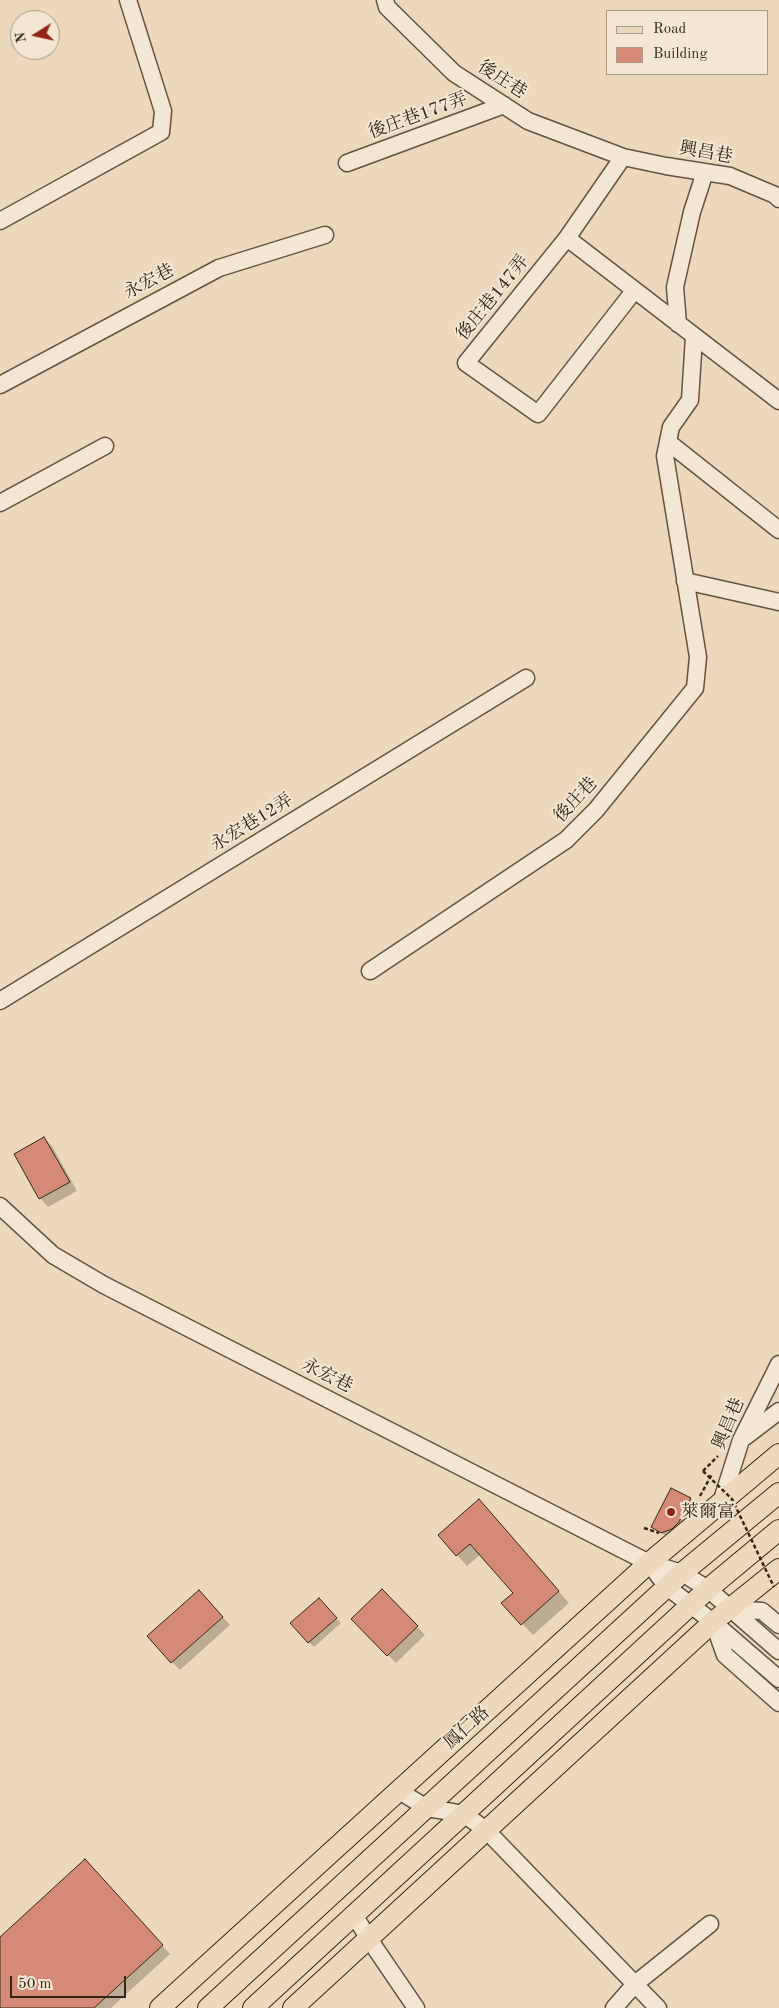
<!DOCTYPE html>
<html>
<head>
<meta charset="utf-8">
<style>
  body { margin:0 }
  #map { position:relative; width:779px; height:2008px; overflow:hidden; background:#ecd8bc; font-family:"Old Standard TT",serif }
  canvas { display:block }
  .legend { position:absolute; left:606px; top:10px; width:162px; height:65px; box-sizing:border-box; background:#f3e6d3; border:1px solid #a79a88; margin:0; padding:6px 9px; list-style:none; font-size:15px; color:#352717 }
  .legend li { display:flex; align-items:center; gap:10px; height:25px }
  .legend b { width:25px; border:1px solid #a79a88 }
  .north { position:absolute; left:10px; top:10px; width:50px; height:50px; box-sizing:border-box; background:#f3e6d3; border:1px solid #a79a88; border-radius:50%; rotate:260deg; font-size:14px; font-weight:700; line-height:20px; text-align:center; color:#352717 }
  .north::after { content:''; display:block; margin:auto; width:18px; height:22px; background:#8f2418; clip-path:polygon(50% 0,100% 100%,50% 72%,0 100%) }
  .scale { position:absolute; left:10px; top:1976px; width:116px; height:22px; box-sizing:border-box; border:2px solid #352717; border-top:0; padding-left:6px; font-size:15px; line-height:18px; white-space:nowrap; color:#352717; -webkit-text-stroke:4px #f3e6d3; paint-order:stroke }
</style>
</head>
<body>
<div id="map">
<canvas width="779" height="2008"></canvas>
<ul class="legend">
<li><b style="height:6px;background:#ecd8bc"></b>Road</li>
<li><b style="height:14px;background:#d48a76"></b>Building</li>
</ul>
<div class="north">N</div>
<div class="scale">50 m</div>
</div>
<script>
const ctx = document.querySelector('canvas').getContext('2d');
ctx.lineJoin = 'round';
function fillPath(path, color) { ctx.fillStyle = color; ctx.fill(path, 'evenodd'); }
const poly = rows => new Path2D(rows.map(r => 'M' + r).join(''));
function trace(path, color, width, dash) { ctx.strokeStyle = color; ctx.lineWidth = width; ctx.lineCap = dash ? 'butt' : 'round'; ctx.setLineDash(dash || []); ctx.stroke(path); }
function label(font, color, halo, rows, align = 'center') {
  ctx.font = font + ' "Old Standard TT","Noto Serif TC",serif'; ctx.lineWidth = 4; ctx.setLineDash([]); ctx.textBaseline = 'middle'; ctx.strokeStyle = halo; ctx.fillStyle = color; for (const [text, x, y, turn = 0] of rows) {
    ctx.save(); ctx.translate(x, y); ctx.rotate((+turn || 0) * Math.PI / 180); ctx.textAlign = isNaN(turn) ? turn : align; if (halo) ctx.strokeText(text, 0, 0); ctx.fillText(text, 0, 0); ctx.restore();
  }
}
fillPath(poly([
  [44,1138,52,1146,77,1191,48,1207,40,1198,16,1154],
  [672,1489,691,1499,696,1504,684,1528,667,1537,653,1527],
  [479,1500,569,1603,533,1635,503,1603,514,1593,481,1554,467,1566,457,1555],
  [382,1591,425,1635,396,1663,353,1619],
  [207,1600,230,1625,180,1670,172,1662],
  [324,1605,341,1623,314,1647,309,1642],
  [93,1869,170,1954,111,2008,0,2008,0,1938]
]), '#0003');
const building = poly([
  [44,1137,70,1182,39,1199,14,1154,44,1137],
  [671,1488,691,1498,679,1522,672,1529,661,1533,651,1527,671,1488],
  [479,1499,559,1591,521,1625,501,1603,513,1593,470,1544,456,1556,438,1535,479,1499],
  [382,1589,418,1626,387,1656,351,1619,382,1589],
  [199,1590,223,1617,171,1663,147,1636,199,1590],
  [319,1598,337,1618,308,1643,290,1623,319,1598],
  [85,1859,163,1945,94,2008,0,2008,0,1937,85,1859]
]);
fillPath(building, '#d48a76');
trace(building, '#352717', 1);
const minor = poly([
  [385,0,387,7,454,73,528,121,623,157,666,166,730,176,775,195,779,199],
  [623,157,567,238,466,363,538,414,634,291],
  [347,163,504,105],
  [0,221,161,132,163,111,128,0],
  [567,238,779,401],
  [678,324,675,287,692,212,705,172],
  [0,385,219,268,325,235],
  [668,442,779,530],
  [0,503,105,446],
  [685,581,779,602],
  [370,971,566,840,596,810,695,688,698,657,665,456,671,427,690,400,694,337],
  [0,1001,526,678],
  [0,1206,53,1255,104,1285,649,1563,682,1573,708,1589,779,1651],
  [745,1437,779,1411],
  [721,1503,741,1440,779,1364],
  [649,1563,667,1587,713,1622,779,1679],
  [730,1609,762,1611,779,1625],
  [714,1624,725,1655,779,1703],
  [399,1791,427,1808,464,1814,487,1831,658,2008],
  [354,1915,369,1939,416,2008],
  [614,2008,635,1984,710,1924]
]);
const major = poly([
  [160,2008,649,1563,779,1454],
  [208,2008,682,1573,779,1493],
  [253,2008,708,1589,779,1530],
  [293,2008,713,1622,779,1569]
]);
trace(minor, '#635340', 19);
trace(major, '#352717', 22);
trace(poly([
  [703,1471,718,1456],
  [700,1496,712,1474],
  [644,1528,659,1533]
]), '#352717', 2.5, [4, 2.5]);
trace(minor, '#f3e6d3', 16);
trace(major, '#ecd8bc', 20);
trace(poly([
  [703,1471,732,1499,774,1587]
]), '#352717', 2.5, [4, 2.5]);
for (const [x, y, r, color] of [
  [671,1512,5,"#8f2418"]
]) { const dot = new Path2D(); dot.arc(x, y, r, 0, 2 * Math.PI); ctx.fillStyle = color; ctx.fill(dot); trace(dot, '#f3e6d3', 2); }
label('18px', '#352717', '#f3e6d3', [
  ["後庄巷",502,80,33],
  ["後庄巷177弄",418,116,-20],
  ["興昌巷",706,153,10],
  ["永宏巷",149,282,-28],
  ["後庄巷147弄",493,298,-51],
  ["後庄巷",576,800,-47],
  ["永宏巷12弄",252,823,-32],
  ["永宏巷",327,1376,27],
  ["興昌巷",729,1424,-67],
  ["鳳仁路",467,1728,-42]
]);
label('18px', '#352717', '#f3e6d3', [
  ["萊爾富",681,1512]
], 'left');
</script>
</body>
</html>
